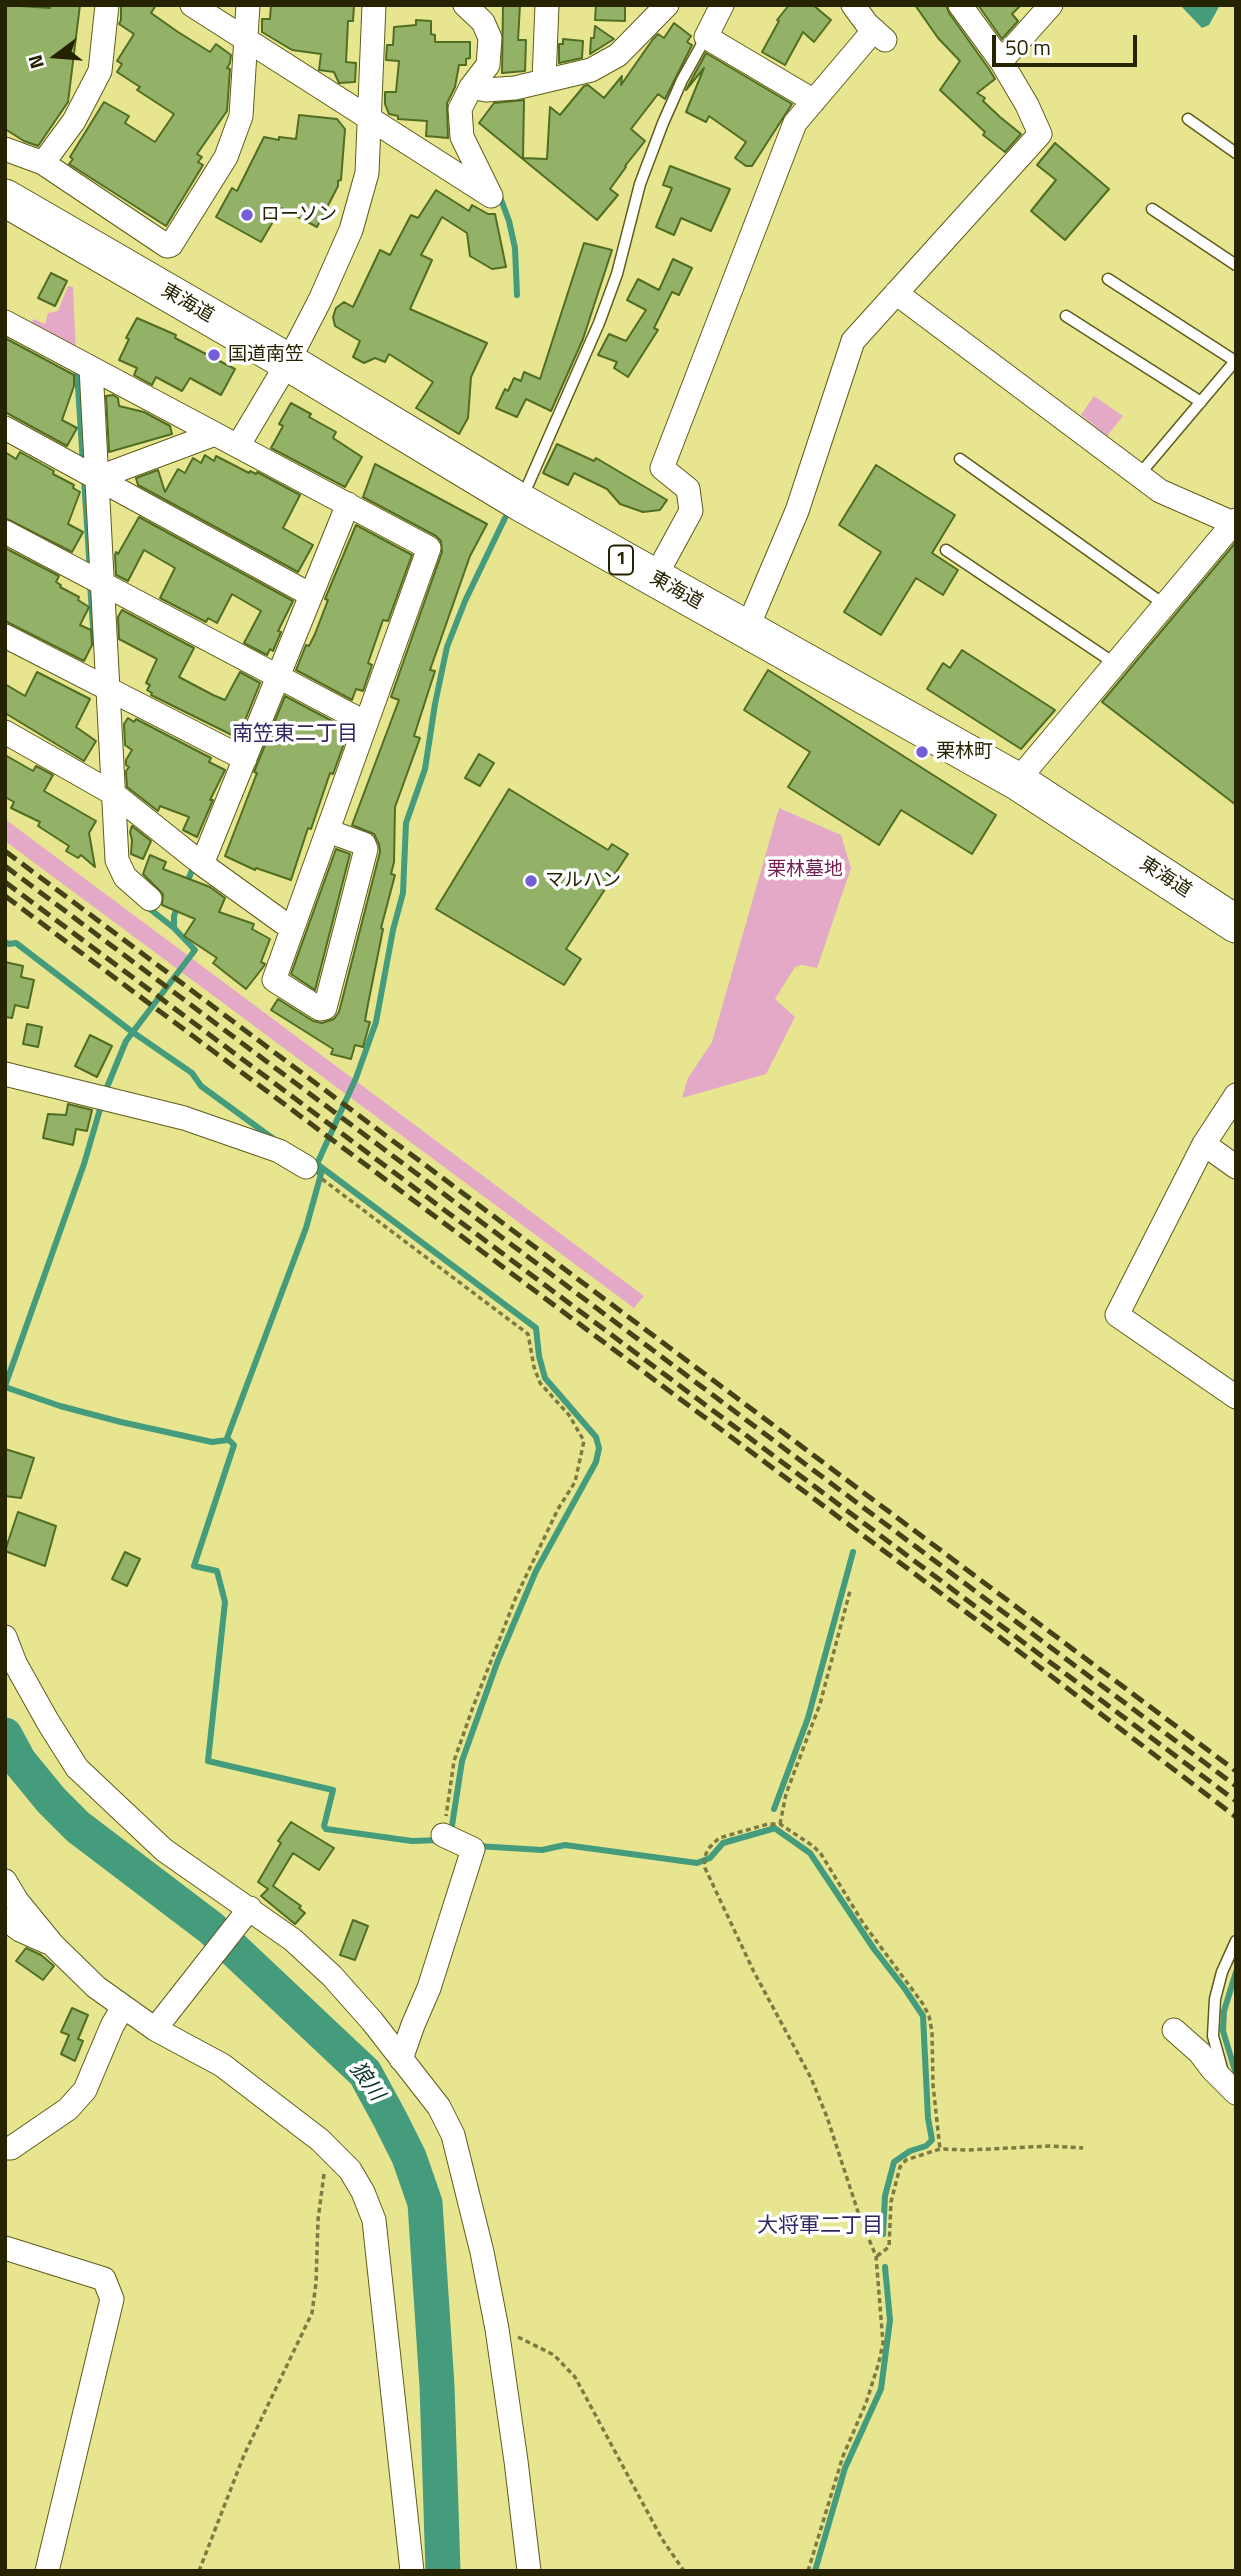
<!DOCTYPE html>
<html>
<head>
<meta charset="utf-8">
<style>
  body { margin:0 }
  #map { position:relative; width:1241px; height:2576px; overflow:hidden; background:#e7e590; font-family:"Titillium Web",sans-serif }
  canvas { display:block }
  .frame { position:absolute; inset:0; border:7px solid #252300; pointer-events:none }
  .north { position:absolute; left:21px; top:21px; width:70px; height:70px; -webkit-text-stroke:5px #fff; paint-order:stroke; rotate:254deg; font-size:19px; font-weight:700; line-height:28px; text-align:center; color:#252300 }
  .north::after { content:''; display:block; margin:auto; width:24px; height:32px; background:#252300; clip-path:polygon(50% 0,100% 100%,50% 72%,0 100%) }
  .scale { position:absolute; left:992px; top:35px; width:145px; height:32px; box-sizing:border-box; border:4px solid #252300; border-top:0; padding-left:9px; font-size:21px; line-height:24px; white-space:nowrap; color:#252300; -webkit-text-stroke:5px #fff; paint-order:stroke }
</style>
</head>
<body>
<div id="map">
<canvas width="1241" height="2576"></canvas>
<div class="frame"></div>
<div class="north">N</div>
<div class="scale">50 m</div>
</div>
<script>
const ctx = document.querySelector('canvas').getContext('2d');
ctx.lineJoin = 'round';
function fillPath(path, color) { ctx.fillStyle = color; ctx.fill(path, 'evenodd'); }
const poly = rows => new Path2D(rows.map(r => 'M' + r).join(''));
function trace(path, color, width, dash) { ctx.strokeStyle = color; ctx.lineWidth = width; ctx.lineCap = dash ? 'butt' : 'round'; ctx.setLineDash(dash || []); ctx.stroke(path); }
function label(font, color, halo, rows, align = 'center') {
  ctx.font = font + ' "Titillium Web","Noto Sans JP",sans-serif'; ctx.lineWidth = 7; ctx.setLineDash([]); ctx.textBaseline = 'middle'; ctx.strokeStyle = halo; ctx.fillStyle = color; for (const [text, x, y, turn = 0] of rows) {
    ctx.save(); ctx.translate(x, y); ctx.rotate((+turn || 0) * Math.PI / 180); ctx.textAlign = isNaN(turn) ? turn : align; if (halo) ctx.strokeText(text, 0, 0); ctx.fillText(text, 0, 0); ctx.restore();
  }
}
fillPath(poly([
  [68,286,73,287,76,352,29,325,34,319,45,324,48,313,58,311],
  [1094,396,1123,416,1107,436,1081,415],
  [779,808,841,835,851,868,817,968,802,965,795,967,775,999,795,1017,766,1074,682,1098,688,1078,712,1042],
  [5,819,644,1296,634,1308,5,841]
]), '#e4a9c7');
fillPath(poly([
  [1180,5,1220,5,1209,25,1202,28]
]), '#449c7d');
trace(poly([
  [499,194,509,221,515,248,517,295],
  [77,371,83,464],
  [84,478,90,572],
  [90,583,94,642],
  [186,885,195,863],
  [174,928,174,916,178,905],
  [5,942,9,944,16,943,131,1031,192,1073,201,1086,275,1140],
  [312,1167,321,1174,306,1228,227,1438,234,1445,194,1566,217,1571,225,1602,208,1761,333,1790,324,1826,326,1829,412,1841,440,1840],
  [5,1386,84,1164,105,1092,126,1041,195,950,174,928,146,906],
  [5,1387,60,1406,121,1422,212,1442,228,1440],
  [774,1809,808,1718,853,1552],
  [773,1827,810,1853,874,1949,905,1989,923,2016,928,2118,932,2140,926,2146,910,2151,894,2162,885,2196,883,2234],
  [451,1832,462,1761,497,1663,536,1571,596,1462,599,1448,596,1437,545,1378,539,1356,536,1328,317,1164,356,1078,376,1022,393,930,403,893,406,823,425,769,435,704,447,647,465,601,505,518],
  [477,1846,542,1850,565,1845,697,1863,710,1858,723,1843,772,1829],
  [1236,1972,1224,2011,1223,2031,1236,2074],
  [815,2571,845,2468,881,2389,890,2320,885,2267]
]), '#449c7d', 6);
trace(poly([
  [5,1735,19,1761,51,1800,78,1827,211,1928,365,2073,390,2119,409,2157,425,2203,437,2386,443,2571]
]), '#449c7d', 35);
const building = poly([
  [5,5,50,8,50,5,80,5,68,102,38,146,24,141,5,129,5,5],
  [121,5,156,5,151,13,178,32,210,52,216,44,231,55,230,63,227,68,230,69,227,111,197,154,202,157,198,162,203,165,166,226,69,164,73,159,70,157,104,102,129,116,125,123,155,142,174,114,137,90,140,87,117,72,122,64,117,61,134,34,119,24,121,20,121,5],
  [271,5,354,5,353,21,348,21,346,62,356,63,355,82,339,83,334,72,319,70,321,54,292,50,262,32,262,19,270,19,271,5],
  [503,5,520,5,518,40,526,40,525,71,502,73,503,5],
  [596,5,625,5,625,21,595,20,596,5],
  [789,5,813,5,831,20,814,42,803,32,785,65,762,52,779,21,777,20,789,5],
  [915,5,946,5,949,13,989,69,995,79,977,93,985,98,983,101,1000,117,1021,134,1005,152,983,135,985,132,940,90,960,61,938,38,915,5],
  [978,5,1021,5,1012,14,1018,21,1002,39,978,5],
  [416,20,431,21,431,34,435,35,435,42,470,42,470,58,466,59,466,65,459,65,455,87,447,103,448,138,426,136,427,121,398,119,398,116,389,114,385,104,385,92,396,92,399,61,386,60,387,45,393,45,394,27,416,25,416,20],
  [674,23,691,36,687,42,692,45,665,99,658,94,631,129,645,141,625,166,626,167,610,189,618,195,597,220,479,123,494,103,524,100,523,158,547,159,550,107,560,115,584,86,588,85,604,98,622,76,621,85,653,39,658,34,664,38,674,23],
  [595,26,614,39,590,54,591,38,594,38,595,26],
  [563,39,583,41,582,58,559,63,559,44,563,44,563,39],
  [706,53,792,104,752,166,746,166,735,158,746,142,709,116,706,122,686,112,704,68,686,90,706,53],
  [299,115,337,119,345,129,341,180,338,181,338,186,317,227,281,208,261,242,216,217,232,188,237,191,264,137,279,140,279,137,296,139,299,115],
  [1055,143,1109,189,1065,240,1031,211,1056,180,1037,165,1055,143],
  [670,166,730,189,711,231,681,218,674,235,656,227,672,188,663,185,670,166],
  [436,190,469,211,472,205,488,214,495,214,506,267,492,269,470,256,467,233,442,217,421,255,432,260,410,309,487,343,471,377,468,418,459,434,416,408,433,382,389,354,385,362,375,358,364,363,353,357,360,341,335,326,333,317,336,308,344,302,353,307,380,250,390,255,411,215,418,218,436,190],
  [584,243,612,250,583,339,551,411,526,399,517,417,496,408,505,389,508,391,514,378,521,381,524,372,540,379,584,243],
  [673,259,692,268,679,295,672,292,654,328,658,330,628,377,614,368,617,362,598,355,609,334,626,341,646,310,627,300,638,279,659,290,673,259],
  [51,273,67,281,55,306,38,298,51,273],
  [137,318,176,335,175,338,235,369,221,395,190,378,182,391,156,377,152,385,134,375,137,368,119,360,129,339,126,338,137,318],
  [5,338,74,375,74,386,62,420,77,428,67,446,5,412,5,338],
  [113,395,118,398,119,406,144,412,170,426,172,434,109,452,106,396,113,395],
  [291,403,311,414,309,417,336,432,333,438,362,457,345,487,271,448,283,426,279,424,291,403],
  [557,444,594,461,596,458,667,500,660,510,643,512,620,504,607,489,574,473,568,485,543,473,557,444],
  [5,452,16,459,20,452,54,471,53,474,74,485,73,488,80,492,68,524,83,532,72,552,5,518,5,452],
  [205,455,214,461,216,456,249,473,250,471,256,474,257,472,300,495,283,528,313,545,298,572,138,485,136,478,158,470,165,492,178,469,185,473,193,458,201,463,205,455],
  [375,464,487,524,470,556,430,670,435,671,414,736,420,738,395,807,394,862,391,874,395,875,381,928,383,929,368,1004,365,1021,370,1022,363,1047,355,1045,351,1059,331,1054,333,1049,271,1010,278,999,313,1021,322,1023,334,1019,339,1012,380,852,379,844,374,834,352,825,399,700,391,697,442,552,441,541,436,536,363,497,375,464],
  [876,465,955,515,932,553,958,570,943,595,916,578,881,635,844,612,881,552,839,525,876,465],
  [139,517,293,601,278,631,281,632,273,651,270,649,267,655,244,643,261,611,232,594,217,623,208,618,206,622,160,598,175,568,144,550,128,581,116,575,115,555,116,552,118,554,139,517],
  [356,525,412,555,388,621,383,620,368,663,372,665,363,691,356,689,352,700,296,670,306,645,309,646,315,634,328,600,325,599,356,525],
  [1236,542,1236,805,1102,702,1236,542],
  [5,548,59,576,56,582,61,585,60,587,79,597,78,600,89,607,80,625,91,630,92,645,84,661,5,621,5,548],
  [122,610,194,648,179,677,213,695,225,700,240,672,260,683,238,738,151,695,152,693,147,690,150,685,146,683,157,659,119,639,118,617,122,610],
  [962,650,1055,710,1021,749,927,689,943,663,950,668,962,650],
  [768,670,996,815,972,854,901,810,879,845,788,787,810,752,744,710,768,670],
  [37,672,90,699,76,727,96,741,84,761,5,713,5,684,25,696,37,672],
  [285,696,349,730,333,774,330,773,311,829,308,828,291,880,256,868,255,870,225,856,257,773,254,772,285,696],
  [128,718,134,722,136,719,211,758,209,762,225,770,210,800,213,800,197,837,183,830,189,817,160,806,158,811,127,787,126,771,129,767,126,765,126,760,132,750,125,745,124,724,128,718],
  [479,754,494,763,480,786,465,778,479,754],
  [5,755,33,771,36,766,53,775,44,791,96,821,89,833,95,867,81,855,78,858,66,851,69,846,38,826,40,822,11,808,14,802,5,797,5,755],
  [509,789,608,850,612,844,628,854,566,949,581,959,564,985,436,909,509,789],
  [132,826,151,841,143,859,131,854,132,840,130,832,132,826],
  [336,849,350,854,315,990,291,974,336,849],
  [150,855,166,862,163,869,210,887,225,898,219,912,254,924,252,929,270,939,261,962,265,964,264,966,246,989,213,963,217,958,184,936,195,919,162,905,163,894,143,874,150,855],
  [5,962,23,966,21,977,34,980,28,1008,15,1005,12,1018,5,1017,5,962],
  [27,1024,42,1027,38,1047,23,1044,27,1024],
  [90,1035,112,1046,97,1077,75,1066,90,1035],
  [68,1104,92,1110,87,1131,76,1129,73,1145,43,1138,48,1114,66,1115,68,1104],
  [5,1449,34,1458,21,1498,5,1496,5,1449],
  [18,1512,56,1526,45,1566,5,1551,18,1512],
  [125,1552,140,1559,127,1586,112,1579,125,1552],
  [291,1822,334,1848,319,1870,293,1853,273,1886,301,1906,299,1908,305,1913,295,1924,261,1896,268,1889,258,1882,281,1843,278,1841,291,1822],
  [353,1920,368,1926,355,1960,340,1955,353,1920],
  [26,1948,41,1955,54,1966,43,1980,16,1961,26,1948],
  [72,2008,88,2015,78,2039,83,2041,75,2061,61,2054,69,2035,61,2032,72,2008]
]);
fillPath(building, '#93b268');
trace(building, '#516d22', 2);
const service = poly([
  [1188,119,1236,153],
  [1152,209,1236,265],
  [1108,279,1235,361],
  [1066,316,1201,402],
  [960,459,1165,605],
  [1139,475,1236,360],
  [523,496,599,323,617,274,640,184,663,123,682,80,706,37],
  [946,550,1114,663],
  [1223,2072,1213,2036,1215,1999,1222,1972,1236,1941]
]);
const minor = poly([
  [192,5,491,196],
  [465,5,483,22,490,38,488,65,471,87,460,109,462,137,491,196],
  [722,5,706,37,814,101],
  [853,5,867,24,885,40],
  [1001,61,1051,5],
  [544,80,547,5],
  [471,87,486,90,515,88,591,70,618,55,667,5],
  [5,149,43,163,74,121,100,71,107,5],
  [43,163,167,246,171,245,226,157,241,116,248,5],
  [896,293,1160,491,1233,523],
  [5,322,429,548,274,980,320,1009,325,1008,366,849,364,844,328,831],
  [91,368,117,860,125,877,150,899],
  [5,428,311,595],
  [238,446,288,362,320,300,351,230,367,173,374,5],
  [97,478,215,434],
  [5,532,366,723],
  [654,579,691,511,688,489,662,468,795,123,874,30],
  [747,629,797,511,853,341,1040,134,1027,105,1001,61,960,5],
  [5,636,245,759],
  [5,732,114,794,202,864,292,929],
  [1017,781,1236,520],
  [202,864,348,504],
  [5,1074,184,1118,279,1151,306,1167],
  [1236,1095,1204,1144,1117,1315,1236,1397],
  [1204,1144,1236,1167],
  [5,1637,15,1663,48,1722,77,1768,164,1850,293,1940,332,1976,372,2021,439,2107,453,2135,482,2252,497,2329,516,2461,529,2571],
  [5,1881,17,1901,53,1945,96,1987,155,2029,222,2065,320,2140,350,2170,363,2192,374,2220,376,2239,412,2571],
  [5,1919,20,1930,47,1942],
  [155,2029,250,1908],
  [1174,2030,1200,2053,1212,2069,1236,2093],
  [401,2059,413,2025,429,1988,473,1849,443,1835],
  [5,2148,11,2148,68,2109,85,2090,112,2026,123,2007],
  [5,2248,104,2279,112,2299,47,2571]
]);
const trunk = poly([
  [5,198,288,362,520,502,1017,781,1236,924]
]);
trace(service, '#5f5c1b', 13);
trace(minor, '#5f5c1b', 25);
trace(trunk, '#5f5c1b', 39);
trace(poly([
  [322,1179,528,1334,534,1367,540,1383,569,1415,584,1441,575,1482,558,1509,516,1597,473,1707,454,1761,446,1816],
  [780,1824,786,1794,820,1704,850,1591],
  [877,2256,889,2247,891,2202,900,2167,906,2160,940,2149,968,2150,1050,2146,1083,2148],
  [518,2337,554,2355,575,2377,662,2539,684,2571],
  [199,2571,244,2455,312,2313,316,2283,318,2220,324,2174],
  [808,2571,843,2456,866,2403,879,2362,883,2343,876,2256,860,2218,827,2117,811,2078,754,1972,705,1868,704,1859,708,1849,719,1838,768,1824,780,1824,813,1846,821,1854,863,1923,923,2004,929,2016,932,2031,933,2085,940,2149]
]), '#7d7b41', 3.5, [5, 3.5]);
trace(service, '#fff', 10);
trace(minor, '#fff', 23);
trace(trunk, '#fff', 37);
trace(poly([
  [5,851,1236,1771],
  [5,866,1236,1786],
  [5,882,1236,1801],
  [5,896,1025,1656,1236,1817]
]), '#444217', 5, [14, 7]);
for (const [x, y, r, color] of [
  [247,215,7,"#745fd9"],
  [214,355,7,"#745fd9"],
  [922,752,7,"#745fd9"],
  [531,881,7,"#745fd9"]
]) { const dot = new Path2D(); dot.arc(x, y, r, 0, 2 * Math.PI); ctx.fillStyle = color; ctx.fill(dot); trace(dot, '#fff', 2.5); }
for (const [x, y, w] of [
  [621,560,24]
]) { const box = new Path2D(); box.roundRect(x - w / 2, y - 14.5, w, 29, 5); ctx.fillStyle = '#fff'; ctx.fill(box); trace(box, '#252300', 2); }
label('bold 18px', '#252300', null, [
  ["1",621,560]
]);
label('19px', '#252300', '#fff', [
  ["ローソン",261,215],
  ["国道南笠",228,355],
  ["栗林町",936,752],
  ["マルハン",545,881]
], 'left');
label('19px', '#252300', '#fff', [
  ["東海道",187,304,30],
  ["東海道",676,591,29],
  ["東海道",1165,878,33]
]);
label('19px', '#721f51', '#fff', [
  ["栗林墓地",805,870]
]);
label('21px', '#312762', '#fff', [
  ["南笠東二丁目",295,735],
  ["大将軍二丁目",820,2227]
]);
label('italic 21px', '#0b3426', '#fff', [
  ["狼川",366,2082,54]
]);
</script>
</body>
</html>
